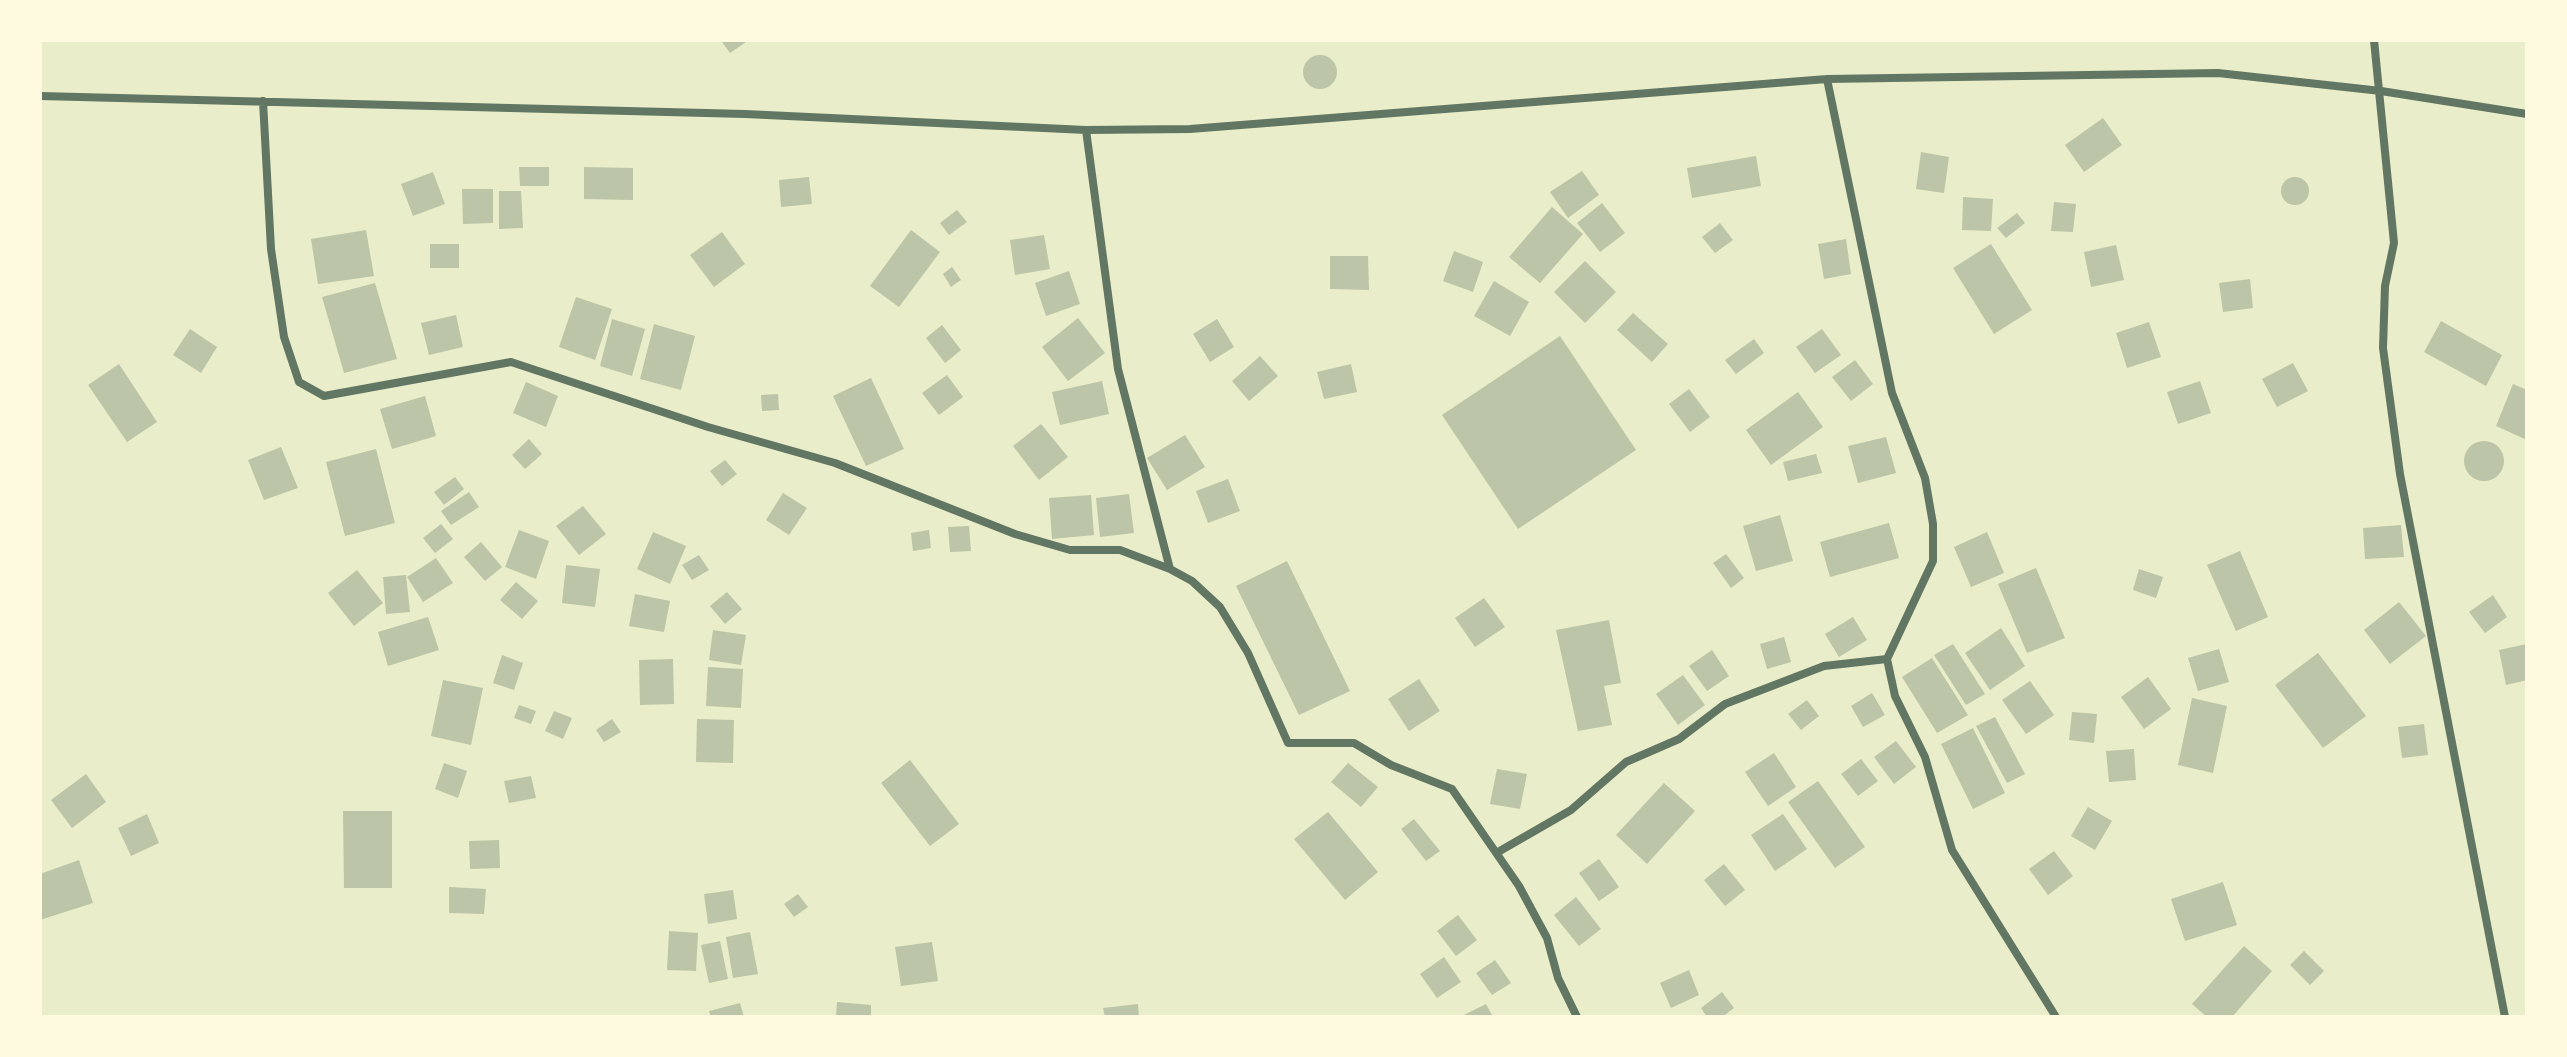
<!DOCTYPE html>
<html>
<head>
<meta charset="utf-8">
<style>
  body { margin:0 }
  #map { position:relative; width:2567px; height:1057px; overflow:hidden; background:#e9edc9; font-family:Barlow,sans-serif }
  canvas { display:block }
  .frame { position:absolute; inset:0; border:42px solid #fefae0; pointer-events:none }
</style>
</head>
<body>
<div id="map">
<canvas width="2567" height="1057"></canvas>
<div class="frame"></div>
</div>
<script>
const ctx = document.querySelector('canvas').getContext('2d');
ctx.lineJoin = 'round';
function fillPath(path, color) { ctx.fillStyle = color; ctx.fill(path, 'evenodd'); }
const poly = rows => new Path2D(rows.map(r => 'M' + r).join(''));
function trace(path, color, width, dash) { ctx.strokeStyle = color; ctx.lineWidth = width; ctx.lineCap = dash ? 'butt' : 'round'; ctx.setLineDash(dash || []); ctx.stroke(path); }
fillPath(poly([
  [726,40,745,40,746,42,730,53,722,42],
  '1303 72a17 17 0 1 1 34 0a17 17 0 1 1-34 0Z',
  [2103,118,2122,145,2084,172,2065,145],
  [1921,152,1949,157,1944,193,1916,189],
  [1756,156,1761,186,1692,198,1687,168],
  [519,167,549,167,549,186,520,186],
  [584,167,633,168,633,200,584,199],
  [1582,171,1599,195,1568,218,1550,192],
  [433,172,445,204,413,216,401,184],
  [809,177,812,204,781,207,779,180],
  '2281 191a14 14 0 1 1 28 0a14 14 0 1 1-28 0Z',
  [462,189,493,189,493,223,463,224],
  [499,191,521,191,523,228,499,229],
  [1963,197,1993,199,1991,231,1962,230],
  [2054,202,2076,204,2073,232,2051,231],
  [1602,203,1625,233,1600,252,1577,223],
  [1552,207,1583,234,1540,283,1509,257],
  [957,210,967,222,949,235,940,223],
  [2017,213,2025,223,2006,238,1997,228],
  [1720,223,1733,240,1715,253,1702,237],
  [366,230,374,276,318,284,311,239],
  [911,230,940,252,899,307,870,286],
  [722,232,745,264,714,287,690,255],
  [1044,235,1050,269,1015,275,1010,240],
  [1846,239,1851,274,1824,279,1818,244],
  [430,244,459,244,459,268,430,268],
  [1991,244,2032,310,1994,334,1953,268],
  [2116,245,2124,280,2091,287,2084,252],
  [1454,251,1483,262,1473,292,1443,281],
  [1330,256,1368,256,1369,290,1330,289],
  [1585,261,1616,292,1585,323,1554,292],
  [952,267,961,280,951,287,943,274],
  [1069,271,1080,304,1046,316,1035,283],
  [2250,279,2253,308,2223,312,2219,283],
  [1494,281,1529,302,1510,336,1474,316],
  [375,283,397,359,344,373,322,297],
  [576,297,612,309,595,360,559,347],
  [1633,313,1668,344,1652,362,1617,330],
  [456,315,463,347,429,355,421,323],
  [1078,318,1105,353,1068,381,1042,347],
  [612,319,645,329,632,376,600,366],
  [1217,319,1234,347,1210,362,1193,334],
  [2441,321,2502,355,2486,386,2424,352],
  [2149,322,2161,357,2127,368,2116,333],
  [654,324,695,336,681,390,640,379],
  [942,325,961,350,945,363,926,338],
  [190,329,217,347,201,373,173,355],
  [1822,329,1841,355,1815,373,1796,347],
  [1560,336,1636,450,1518,529,1442,415],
  [1754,339,1764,353,1736,374,1725,360],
  [1260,356,1278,376,1249,401,1232,381],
  [1855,360,1873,384,1851,401,1832,377],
  [2293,363,2308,391,2277,407,2262,379],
  [119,364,157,422,127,442,88,385],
  [1351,364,1357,392,1324,399,1317,372],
  [947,375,963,397,939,415,922,393],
  [871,378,904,449,866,466,833,396],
  [1102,381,1109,414,1060,425,1052,392],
  [2200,381,2211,413,2178,424,2167,392],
  [526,382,558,396,546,427,513,413],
  [2513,384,2527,390,2527,440,2496,426],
  [1689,389,1710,417,1690,432,1669,404],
  [1798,392,1823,427,1771,465,1746,430],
  [778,394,779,410,762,411,761,395],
  [425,396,436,436,392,449,380,409],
  [1041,424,1068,457,1039,480,1013,446],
  [1185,435,1205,467,1167,490,1147,458],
  [1886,437,1896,473,1858,483,1848,446],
  [529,439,542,454,525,469,512,455],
  '2464 461a20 20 0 1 1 40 0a20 20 0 1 1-40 0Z',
  [281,447,298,488,264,500,248,460],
  [376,449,395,523,345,536,326,462],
  [1816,454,1822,473,1788,481,1783,462],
  [725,460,737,474,722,486,710,471],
  [455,477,464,489,444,505,434,492],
  [1228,479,1240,511,1208,523,1196,491],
  [469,492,479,507,451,525,441,511],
  [783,493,807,508,789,535,766,520],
  [1129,494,1134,533,1100,537,1096,498],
  [1091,495,1094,535,1052,539,1049,498],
  [583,506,606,534,579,555,556,526],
  [1780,515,1793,561,1756,571,1743,526],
  [1889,523,1899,558,1830,577,1820,542],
  [441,524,453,539,435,553,423,538],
  [2401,525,2404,557,2365,559,2363,528],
  [969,526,971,551,950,552,948,527],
  [519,530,549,541,536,579,505,567],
  [929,530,931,548,913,551,911,533],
  [653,532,686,546,670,584,637,569],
  [1987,532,2004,573,1971,587,1954,547],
  [481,542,502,567,485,581,464,557],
  [2240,551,2268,617,2236,631,2207,565],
  [1726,554,1744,578,1731,588,1713,563],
  [699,555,709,570,692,580,682,565],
  [436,558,453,583,423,602,407,577],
  [1287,561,1350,691,1299,715,1236,586],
  [566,565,600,569,595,607,562,603],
  [2036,568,2065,638,2027,653,1998,584],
  [2139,569,2163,577,2156,598,2133,590],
  [357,570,383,603,354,626,328,593],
  [406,575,410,612,386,614,383,577],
  [516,582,538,601,522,619,500,600],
  [727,592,742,609,725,624,710,606],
  [635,594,670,601,664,632,629,626],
  [2493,595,2507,617,2485,633,2469,612],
  [1484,598,1505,627,1475,647,1455,618],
  [2399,602,2426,636,2390,664,2364,630],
  [428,617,439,650,388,666,378,632],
  [1853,617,1867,640,1839,657,1825,634],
  [1609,620,1621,683,1604,686,1612,725,1578,731,1556,630],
  [2001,628,2025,666,1990,690,1965,653],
  [713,630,746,635,741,665,709,660],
  [1784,637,1791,662,1767,669,1760,644],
  [1953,644,1985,694,1966,705,1934,655],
  [2527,644,2527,680,2506,685,2499,650],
  [2219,649,2229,682,2198,691,2188,658],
  [1712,650,1729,676,1707,691,1689,666],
  [2318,653,2366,716,2323,748,2275,685],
  [502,655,523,663,514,690,493,683],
  [1932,658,1968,715,1937,733,1902,677],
  [673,659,674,704,640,705,639,660],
  [708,667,743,669,741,708,706,706],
  [1683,675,1705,705,1678,725,1656,694],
  [2148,677,2171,709,2144,729,2121,697],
  [1419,679,1440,711,1409,731,1388,699],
  [443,680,483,688,471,745,431,736],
  [2030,681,2054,715,2026,734,2002,700],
  [1872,693,1885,715,1863,727,1851,706],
  [2192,698,2227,706,2213,773,2178,765],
  [1807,700,1819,716,1801,730,1788,714],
  [519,705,536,711,531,724,514,718],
  [554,711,572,718,563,739,545,731],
  [2072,712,2097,714,2094,743,2069,740],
  [1995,717,2025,774,2007,783,1976,726],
  [612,719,621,732,604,742,596,730],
  [697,719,734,720,733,763,696,762],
  [2424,724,2428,755,2402,758,2398,727],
  [1973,728,2005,793,1973,809,1941,744],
  [1896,741,1916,767,1894,784,1874,757],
  [2134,749,2136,780,2109,782,2106,751],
  [1774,753,1796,787,1768,806,1745,772],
  [1861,759,1878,781,1858,796,1841,774],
  [910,760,959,824,930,846,881,783],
  [444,763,467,771,458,798,435,789],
  [1348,763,1378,787,1361,807,1331,782],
  [1497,769,1527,774,1520,809,1490,804],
  [86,774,106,802,72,828,51,800],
  [531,776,536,798,509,803,504,781],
  [1818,781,1865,847,1835,868,1788,802],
  [1664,783,1695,811,1647,864,1616,835],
  [2088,807,2112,821,2095,850,2071,836],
  [343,811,392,811,392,888,344,888],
  [1328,812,1378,872,1345,900,1294,839],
  [147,814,159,843,131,856,118,828],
  [1783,814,1807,849,1775,871,1751,835],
  [1414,819,1440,851,1426,861,1401,829],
  [499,840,500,868,470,869,469,841],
  [2054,851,2073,876,2048,895,2029,869],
  [1599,859,1619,887,1599,901,1579,873],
  [79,860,93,903,40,920,40,874],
  [1724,864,1745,890,1725,906,1704,880],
  [2223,882,2237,925,2185,941,2171,899],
  [449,887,486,889,484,914,449,913],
  [733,890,737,919,708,924,704,894],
  [798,894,808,907,794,917,784,904],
  [1576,897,1601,929,1579,946,1554,915],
  [1458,915,1477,940,1456,956,1437,931],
  [669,931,698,933,696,971,667,970],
  [750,932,758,974,733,978,726,937],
  [720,941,728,979,709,983,701,945],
  [932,942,938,981,901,986,895,947],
  [2244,946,2272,971,2232,1017,2207,1017,2192,1004],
  [2304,951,2324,971,2310,985,2290,965],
  [1444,957,1461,982,1437,998,1420,974],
  [1495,960,1511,983,1492,995,1476,973],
  [1689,970,1699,995,1671,1008,1660,983],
  [1722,992,1734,1008,1722,1017,1707,1017,1701,1008],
  [837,1002,871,1005,871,1017,836,1017],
  [740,1003,744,1017,711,1017,709,1011],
  [1138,1004,1139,1017,1105,1017,1103,1008],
  [1486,1004,1493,1017,1465,1017,1464,1015]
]), '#bcc5a7');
trace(poly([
  [2374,40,2394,243,2385,286,2383,348,2400,474,2505,1017],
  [1827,79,1892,393,1925,478,1933,524,1933,561,1887,659,1895,696,1925,757,1952,850,2056,1017],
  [40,96,745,114,1086,130,1190,129,1827,79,2218,73,2381,91,2527,114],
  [263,101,271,249,284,337,299,382,324,396,511,362,708,427,835,463,1015,534,1070,550,1120,550,1170,569,1118,369,1086,130],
  [1170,569,1192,581,1220,607,1248,653,1288,743,1354,743,1391,765,1452,789,1519,886,1547,938,1558,978,1577,1017],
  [1498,852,1571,810,1626,762,1679,739,1725,704,1824,666,1887,659]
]), '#617663', 8);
</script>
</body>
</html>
